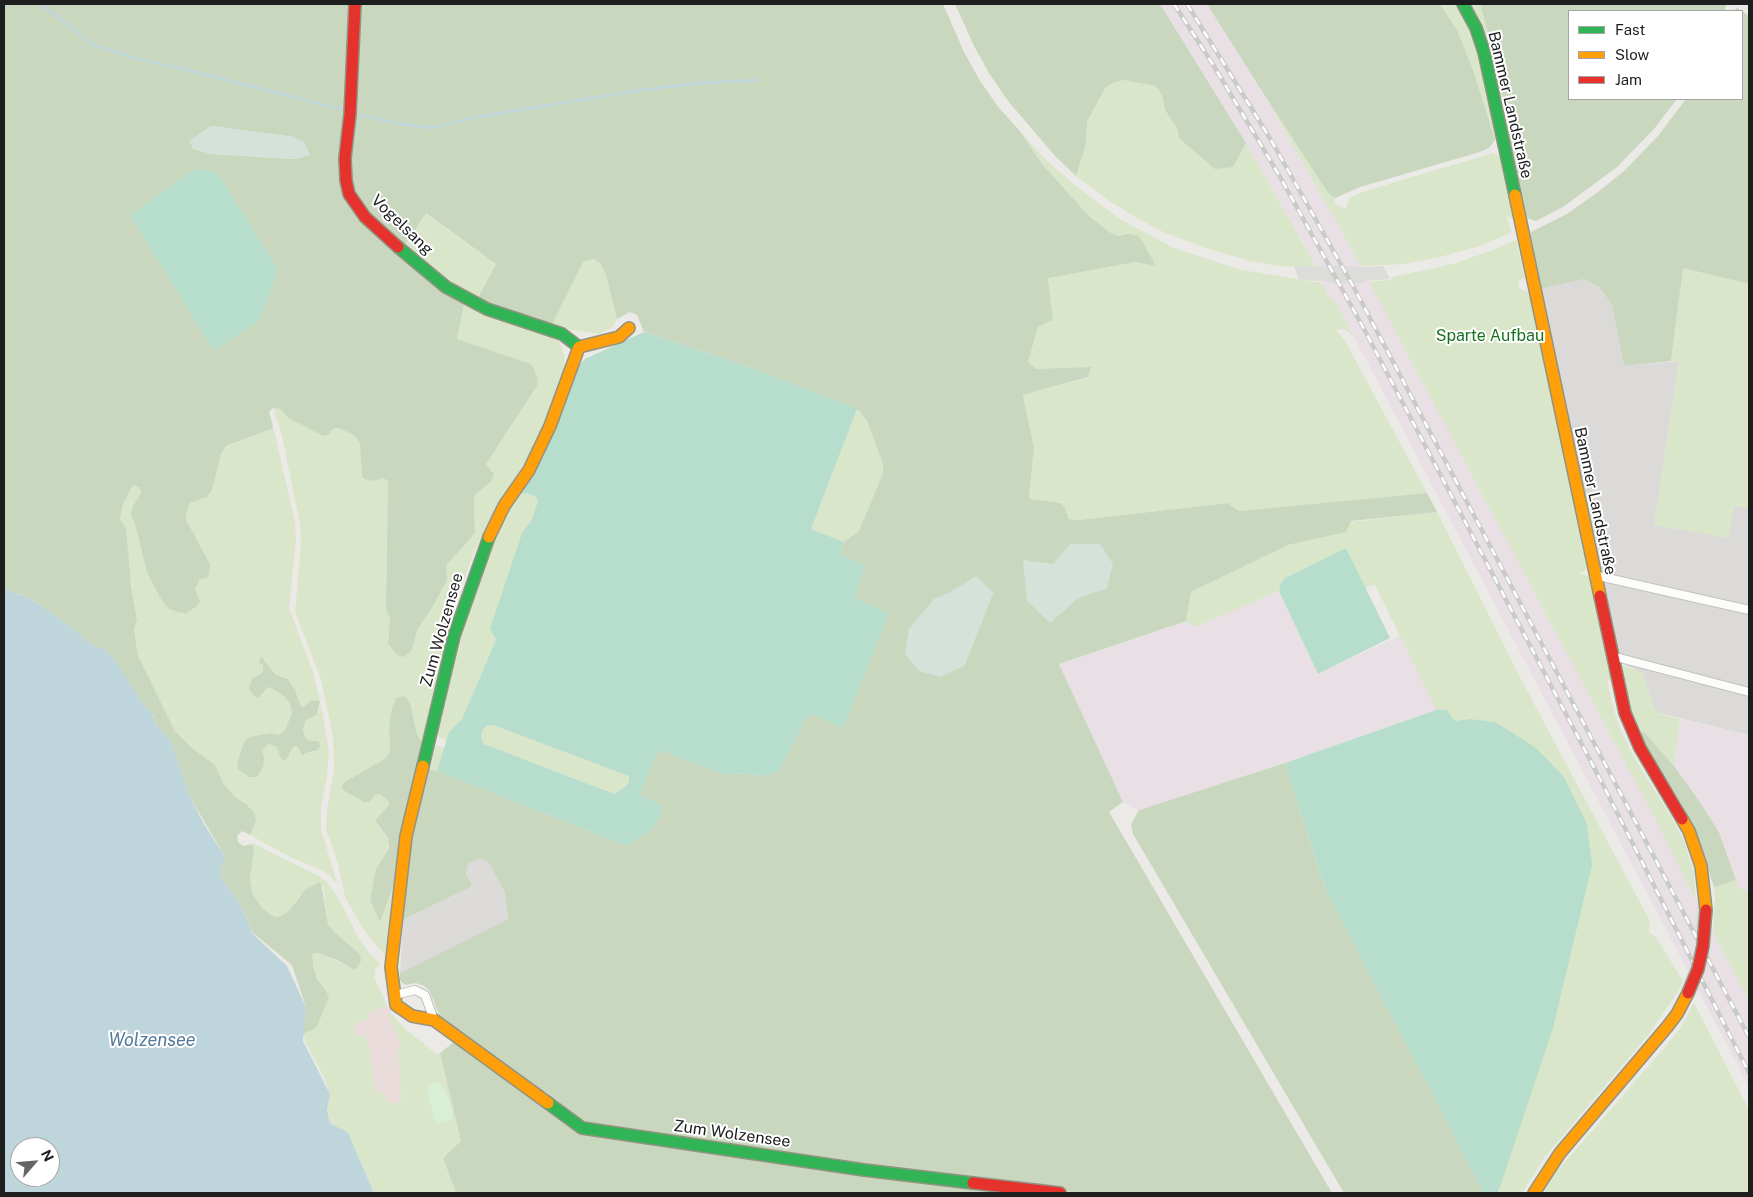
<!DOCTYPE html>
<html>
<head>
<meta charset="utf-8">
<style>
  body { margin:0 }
  #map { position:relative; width:1753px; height:1197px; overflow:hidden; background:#eceae7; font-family:"Public Sans",sans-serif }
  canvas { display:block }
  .frame { position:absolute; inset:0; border:5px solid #1e1e1e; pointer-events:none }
  .legend { position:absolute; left:1568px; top:10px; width:175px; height:90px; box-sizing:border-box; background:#fff; border:1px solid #a5a5a5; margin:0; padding:6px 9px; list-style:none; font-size:15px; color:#1e1e1e }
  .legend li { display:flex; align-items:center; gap:10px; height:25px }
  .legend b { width:25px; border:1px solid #a5a5a5 }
  .north { position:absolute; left:10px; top:1137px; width:50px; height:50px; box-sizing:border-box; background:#fff; border:1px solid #a5a5a5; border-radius:50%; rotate:63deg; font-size:14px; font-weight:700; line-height:20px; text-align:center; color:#1e1e1e }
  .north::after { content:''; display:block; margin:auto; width:18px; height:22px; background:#666564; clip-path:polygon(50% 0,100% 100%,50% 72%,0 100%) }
</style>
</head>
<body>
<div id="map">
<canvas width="1753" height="1197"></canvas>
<div class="frame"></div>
<ul class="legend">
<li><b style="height:6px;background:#30b455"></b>Fast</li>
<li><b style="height:6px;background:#ff9f0a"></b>Slow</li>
<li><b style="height:6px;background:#e5322d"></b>Jam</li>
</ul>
<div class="north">N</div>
</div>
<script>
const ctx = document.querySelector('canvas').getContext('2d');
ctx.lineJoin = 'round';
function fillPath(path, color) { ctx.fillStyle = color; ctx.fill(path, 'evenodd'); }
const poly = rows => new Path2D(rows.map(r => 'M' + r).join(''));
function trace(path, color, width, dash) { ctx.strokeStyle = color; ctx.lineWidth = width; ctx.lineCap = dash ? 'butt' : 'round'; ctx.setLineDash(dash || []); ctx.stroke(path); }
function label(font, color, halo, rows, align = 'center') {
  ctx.font = font + ' "Public Sans",sans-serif'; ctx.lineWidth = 4; ctx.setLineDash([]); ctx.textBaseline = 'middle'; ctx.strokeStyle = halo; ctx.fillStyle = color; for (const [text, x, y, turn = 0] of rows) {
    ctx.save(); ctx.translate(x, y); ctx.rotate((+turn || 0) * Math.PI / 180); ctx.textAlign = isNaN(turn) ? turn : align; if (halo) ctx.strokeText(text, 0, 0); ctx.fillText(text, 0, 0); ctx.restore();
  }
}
fillPath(poly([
  [1584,279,1599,287,1612,305,1624,366,1679,361,1654,525,1729,537,1733,506,1749,507,1749,735,1659,713,1653,707,1642,673,1627,666,1614,643,1540,289]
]), '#dbdad8');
fillPath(poly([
  [387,1005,392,1014,389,1015,403,1047,398,1049,401,1103,386,1103,376,1093,372,1073,370,1050,357,1037,353,1024,368,1019,367,1014]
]), '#e9dcda');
fillPath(poly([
  [1160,4,1207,4,1265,96,1361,266,1653,815,1749,1001,1749,1087,1354,337,1335,302,1329,297,1322,283,1317,267,1246,143],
  [1279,591,1318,674,1400,636,1436,710,1285,763,1139,810,1132,808,1123,802,1059,664,1186,621,1195,627],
  [1680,719,1749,735,1749,891,1739,888,1719,832,1700,802,1674,766]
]), '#e9e0e5');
fillPath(poly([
  [1440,4,1456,4,1465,17,1473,35,1484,78,1496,139,1495,140,1475,76,1464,47,1457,30],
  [1469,4,1480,4,1487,23,1509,128,1507,136,1489,51,1479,22],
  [1123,80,1156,86,1162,95,1165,110,1177,128,1179,138,1233,167,1246,143,1317,268,1279,266,1250,261,1205,248,1161,231,1137,218,1111,202,1076,176,1086,144,1087,122,1105,88,1115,82],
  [1265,96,1328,193,1335,198,1335,204,1343,208,1346,208,1349,198,1362,192,1493,153,1501,158,1514,219,1506,216,1512,232,1483,245,1440,257,1404,264,1361,266],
  [1019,130,1047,161,1087,195,1120,219,1174,248,1242,270,1322,283,1329,297,1335,301,1354,337,1344,329,1336,330,1344,339,1427,493,1239,511,1228,503,1079,520,1069,519,1065,508,1061,503,1031,499,1029,497,1034,448,1023,395,1088,378,1090,368,1036,369,1028,362,1038,327,1053,320,1048,277,1135,262,1156,265,1134,235,1118,236,1111,233,1089,216,1042,164],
  [425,213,496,264,478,298,450,283,403,248],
  [1516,240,1525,278,1518,281,1520,289,1530,293,1588,569,1579,573,1590,577,1611,679,1607,680,1613,707,1619,726,1635,759,1676,825,1684,841,1694,874,1696,901,1653,815,1369,282,1390,280,1392,277,1453,264,1490,251],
  [587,259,592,259,600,263,606,275,617,319,612,327,600,334,572,330,552,325,583,262],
  [1683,268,1749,284,1749,507,1733,506,1729,538,1654,525,1679,361,1671,361],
  [464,304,486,314,556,337,561,345,565,359,564,371,546,420,529,455,492,516,472,557,455,607,422,742,417,735,410,702,389,727,390,751,386,758,368,770,369,802,375,795,381,794,388,800,389,805,376,819,377,825,388,838,390,842,386,853,376,869,370,900,380,921,394,884,385,955,374,943,361,926,345,897,338,864,326,829,327,810,334,768,333,737,321,680,295,612,301,541,300,525,282,436,273,408,281,409,287,417,328,435,334,428,339,428,355,436,360,444,362,476,374,481,383,478,388,481,386,609,390,618,388,643,412,650,417,630,432,608,446,566,475,533,474,500,476,494,491,482,493,471,488,468,486,464,537,386,538,380,535,371,531,364,457,339],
  [857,409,860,411,867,421,883,464,883,473,859,531,844,542,811,529],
  [273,426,295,522,296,541,289,608,313,672,320,701,311,700,304,707,301,706,295,690,288,679,276,675,262,657,263,670,261,674,252,679,262,696,267,688,270,686,285,697,290,704,292,713,285,730,278,735,271,733,254,736,264,758,262,750,269,744,277,747,280,757,287,759,293,747,296,746,306,753,314,752,319,741,310,741,305,737,303,729,306,720,317,715,321,704,329,751,327,777,321,807,321,830,332,865,337,884,329,875,319,869,292,858,250,835,256,821,247,805,234,796,223,783,215,765,191,747,175,731,138,656,134,629,137,620,120,519,123,504,133,485,139,487,141,493,133,508,133,521,200,601,195,589,200,578,206,578,210,564,187,520,186,514,189,503,207,497,212,490,221,454,227,446,271,429],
  [526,493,536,497,538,501,531,521,522,533,490,628,496,640,462,719,450,732,447,740,440,738,436,733,458,636,482,565,498,534,506,513,519,494],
  [1437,512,1523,683,1650,921,1649,932,1656,937,1683,981,1679,990,1649,1034,1544,1158,1522,1193,1498,1193,1500,1193,1470,719,1455,721,1447,710,1436,710,1375,585,1365,588,1346,548,1281,583,1279,591,1195,627,1186,621,1191,592,1288,545,1345,532,1351,522],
  [1623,665,1642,673,1655,709,1663,715,1680,719,1674,766,1645,733,1638,734,1621,682,1620,668],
  [493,725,630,776,629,781,626,786,616,794,484,744,481,738,482,731,486,726],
  [438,746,445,748,437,771,428,769,432,748],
  [254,843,268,851,319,876,327,882,340,901,358,937,370,954,380,963,380,965,375,969,375,975,374,977,387,1005,367,1014,369,1019,353,1024,357,1037,365,1035,370,1050,372,1073,376,1093,385,1092,386,1103,401,1103,398,1049,402,1046,388,1015,392,1014,405,1029,438,1055,440,1053,461,1141,443,1158,456,1193,374,1193,349,1135,346,1131,331,1124,327,1110,330,1094,322,1073,305,1042,303,1034,313,1030,326,991,317,979,311,957,312,954,319,953,353,969,360,954,333,931,328,924,323,886,299,896,288,913,281,916,276,917,262,908,252,892,250,879,254,850,252,844],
  [1736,880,1739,888,1749,891,1749,1001,1713,932,1715,894,1714,887],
  [1694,1003,1749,1110,1749,1193,1543,1193,1558,1170,1659,1054,1680,1028]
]), '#dae6c9');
fillPath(poly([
  [4,4,352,4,342,181,378,236,445,293,464,304,457,339,531,364,535,371,538,380,537,386,486,464,494,474,491,482,476,494,474,500,475,533,446,566,447,580,432,608,417,630,412,650,404,657,397,655,388,643,390,618,386,609,388,481,383,478,374,481,364,479,362,476,360,444,355,436,339,428,334,428,328,435,323,436,287,417,281,409,273,408,269,412,273,426,271,429,226,446,221,454,212,490,207,497,190,503,186,513,187,521,210,564,209,575,206,578,200,579,195,589,200,601,196,607,186,613,177,612,168,608,161,599,147,572,136,527,131,515,132,508,141,493,139,487,133,485,123,504,120,519,126,528,131,586,137,620,134,629,138,656,175,731,191,747,215,765,223,783,234,796,247,805,254,813,256,821,250,835,242,831,237,836,238,842,243,846,252,844,254,850,250,879,252,892,256,899,262,908,270,914,276,917,281,916,288,912,305,890,318,883,321,883,328,924,333,931,360,954,361,961,356,969,353,969,337,960,318,953,312,954,313,965,317,979,326,991,329,997,317,1026,313,1030,303,1034,306,1007,292,965,253,933,240,904,221,878,220,869,225,857,190,797,171,743,156,725,153,715,145,708,104,649,96,647,89,642,66,623,26,596,16,594,4,588],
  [211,126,294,137,310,154,296,159,212,154,193,149,190,141],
  [360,4,943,4,964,52,980,81,999,108,1019,130,1042,164,1089,216,1111,233,1118,236,1129,234,1138,236,1142,241,1156,266,1135,262,1048,278,1053,320,1038,327,1028,362,1036,369,1091,367,1088,377,1023,395,1034,448,1029,497,1031,499,1061,503,1065,508,1069,519,1079,520,1228,503,1239,511,1427,493,1437,512,1351,521,1346,532,1288,545,1191,592,1186,621,1059,664,1123,802,1109,812,1332,1193,1081,1193,858,1167,584,1126,446,1022,439,1014,429,990,424,986,416,983,405,985,400,980,400,973,506,920,508,917,504,891,489,864,466,873,472,885,471,887,403,920,412,838,428,769,437,771,627,846,660,804,642,796,640,793,656,753,662,751,726,775,738,773,765,776,782,765,807,716,813,715,853,598,839,554,844,542,859,531,883,473,883,464,867,421,860,411,750,367,644,332,637,315,630,312,617,319,606,275,600,263,593,259,583,262,552,325,478,298,496,264,426,213,403,248,385,232,352,193,348,156],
  [1023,560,1053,565,1107,588,1078,598,1050,622],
  [976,577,993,593,964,666,933,600,951,592],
  [955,4,1160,4,1246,143,1233,167,1215,169,1179,138,1177,128,1165,110,1162,95,1156,86,1123,80,1115,82,1105,88,1087,122,1086,144,1076,176,1055,156,1008,101,989,73,974,46],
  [1207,4,1440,4,1457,30,1464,47,1475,76,1495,140,1489,148,1480,152,1360,187,1335,198,1328,193,1265,96],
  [1480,4,1727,4,1724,11,1569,11,1569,99,1677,99,1654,129,1617,167,1563,207,1536,221,1524,217,1507,136,1509,128,1494,53],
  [1736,7,1749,16,1749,284,1683,268,1671,361,1624,366,1612,305,1599,287,1584,279,1540,289,1529,237,1531,232,1567,214,1598,192,1624,171,1658,136,1686,99,1742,99,1742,11,1735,11],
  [261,656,276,675,288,679,295,690,301,706,304,707,311,700,320,701,317,715,306,720,303,729,305,737,310,741,319,741,320,746,318,750,306,753,303,755,301,754,299,748,296,746,293,747,287,759,284,761,280,757,277,747,269,744,262,750,264,758,263,767,258,776,256,777,249,777,238,769,237,764,244,742,248,738,254,736,271,733,278,735,285,730,292,713,290,704,285,697,270,687,267,688,259,698,255,697,249,689,252,679,261,674,263,670,263,665,259,662],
  [404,696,410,702,417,735,422,742,400,840,394,884,380,922,370,900,376,869,389,848,388,838,376,822,376,819,389,805,388,800,380,794,375,795,369,802,364,802,343,790,342,786,345,782,386,758,390,751,389,727,392,708,396,698],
  [1642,732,1645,733,1674,766,1700,802,1719,832,1736,880,1714,887,1697,835,1680,801,1638,734],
  [1285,763,1326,891,1484,1193,1344,1193,1133,834,1131,825,1139,810],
  [454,1042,460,1043,583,1132,1038,1193,456,1193,443,1158,461,1141,440,1053]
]), '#c9d7bf');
fillPath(poly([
  [211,126,294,137,304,142,310,155,297,159,212,154,193,149,190,141],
  [1070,544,1100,544,1113,564,1107,588,1078,598,1050,623,1027,601,1023,560,1053,564],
  [976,576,993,593,964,666,941,677,919,671,905,654,909,629,933,600,951,592]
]), '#d6e1da');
fillPath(poly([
  [434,1082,438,1082,443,1088,449,1099,453,1115,451,1120,436,1125,427,1091,429,1085]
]), '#d8efd6');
fillPath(poly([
  [194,169,217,172,278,270,259,321,214,351,130,215],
  [644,332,750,367,857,409,811,529,844,542,839,554,865,565,854,598,889,613,843,728,813,715,807,716,782,765,777,772,765,776,738,773,726,775,662,751,657,753,640,793,642,796,660,804,662,809,660,817,650,830,627,846,437,771,449,732,462,719,496,640,490,628,522,533,531,521,538,501,536,497,526,493,519,494,543,457,579,365,585,359],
  [493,725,629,776,629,781,626,786,615,794,484,744,481,738,482,731,486,726],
  [1346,548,1390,638,1318,674,1279,591,1281,583,1285,578],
  [1436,710,1447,710,1455,721,1470,719,1495,722,1536,748,1564,777,1587,824,1592,865,1553,1028,1498,1193,1484,1193,1326,891,1285,763]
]), '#b7decc');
fillPath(poly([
  [480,858,489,863,504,891,508,917,506,920,400,973,403,920,471,887,472,885,466,873,468,864]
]), '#dcdbda');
fillPath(poly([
  [4,588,16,594,26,596,66,623,89,642,96,647,104,649,114,658,145,708,151,711,156,725,167,736,171,743,190,797,204,824,225,857,220,869,221,878,240,904,253,934,287,966,306,1007,303,1041,330,1094,327,1110,329,1119,331,1124,346,1131,349,1135,374,1193,4,1193],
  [20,1147,50,1147,50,1177,20,1177]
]), '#bed6db');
fillPath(poly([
  [1294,266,1316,267,1317,266,1354,266,1356,267,1383,266,1390,279,1365,281,1364,283,1326,283,1325,281,1299,280],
  [1697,907,1713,912,1709,950,1704,970,1694,996,1681,991,1688,971,1695,943]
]), '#dcdcda');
trace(poly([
  [41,4,93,45,138,59,188,70,344,110],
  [361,115,395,123,432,128,471,118,641,90,701,83,758,80]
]), '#bed6db', 2.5);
const street = poly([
  [1594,575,1749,610],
  [1612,656,1749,692],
  [395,995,415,990,425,995,434,1020]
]);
const fast = poly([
  [1463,4,1476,28,1484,52,1515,195],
  [398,247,446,287,487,309,562,334,579,347],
  [423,766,454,636,489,537],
  [548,1103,582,1128,864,1170,973,1183]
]);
const slow = poly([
  [1515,195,1600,596],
  [489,537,504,506,529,470,550,426,579,347,619,337,629,328],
  [423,766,406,836,391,967,396,1005,412,1016,434,1020,548,1103],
  [1682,819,1689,831,1701,866,1706,910],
  [1534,1193,1560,1153,1667,1027,1677,1014,1688,993]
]);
const jam = poly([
  [355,4,350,114,345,158,346,180,349,194,365,217,398,247],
  [1600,596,1625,713,1640,748,1682,819],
  [973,1183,1060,1193]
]);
trace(street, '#c2c1bf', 10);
trace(fast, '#939381', 14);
trace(slow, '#939381', 14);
trace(jam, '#939381', 14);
trace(street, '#fcfcfb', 8);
trace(fast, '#30b455', 11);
trace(slow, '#ff9f0a', 11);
trace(jam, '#e5322d', 11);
const rail = poly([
  [1174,4,1212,63,1279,175,1364,329,1599,777,1749,1073],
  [1187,4,1271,140,1352,284,1749,1037]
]);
trace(rail, '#cacac9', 4.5);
trace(rail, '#fff', 2.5, [8]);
const jamBridge = poly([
  [1688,993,1698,969,1703,946,1706,910]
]);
trace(jamBridge, '#939381', 14, []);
trace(jamBridge, '#e5322d', 11);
label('16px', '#1e1e1e', '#fff', [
  ["Bammer Landstraße",1510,105,77],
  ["Vogelsang",402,225,44],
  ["Bammer Landstraße",1595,501,78],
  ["Zum Wolzensee",442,630,-74],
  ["Zum Wolzensee",732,1134,8]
]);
label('16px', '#18701d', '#fff', [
  ["Sparte Aufbau",1490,336]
]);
label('italic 18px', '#53799b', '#fff', [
  ["Wolzensee",152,1040]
]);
</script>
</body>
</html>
